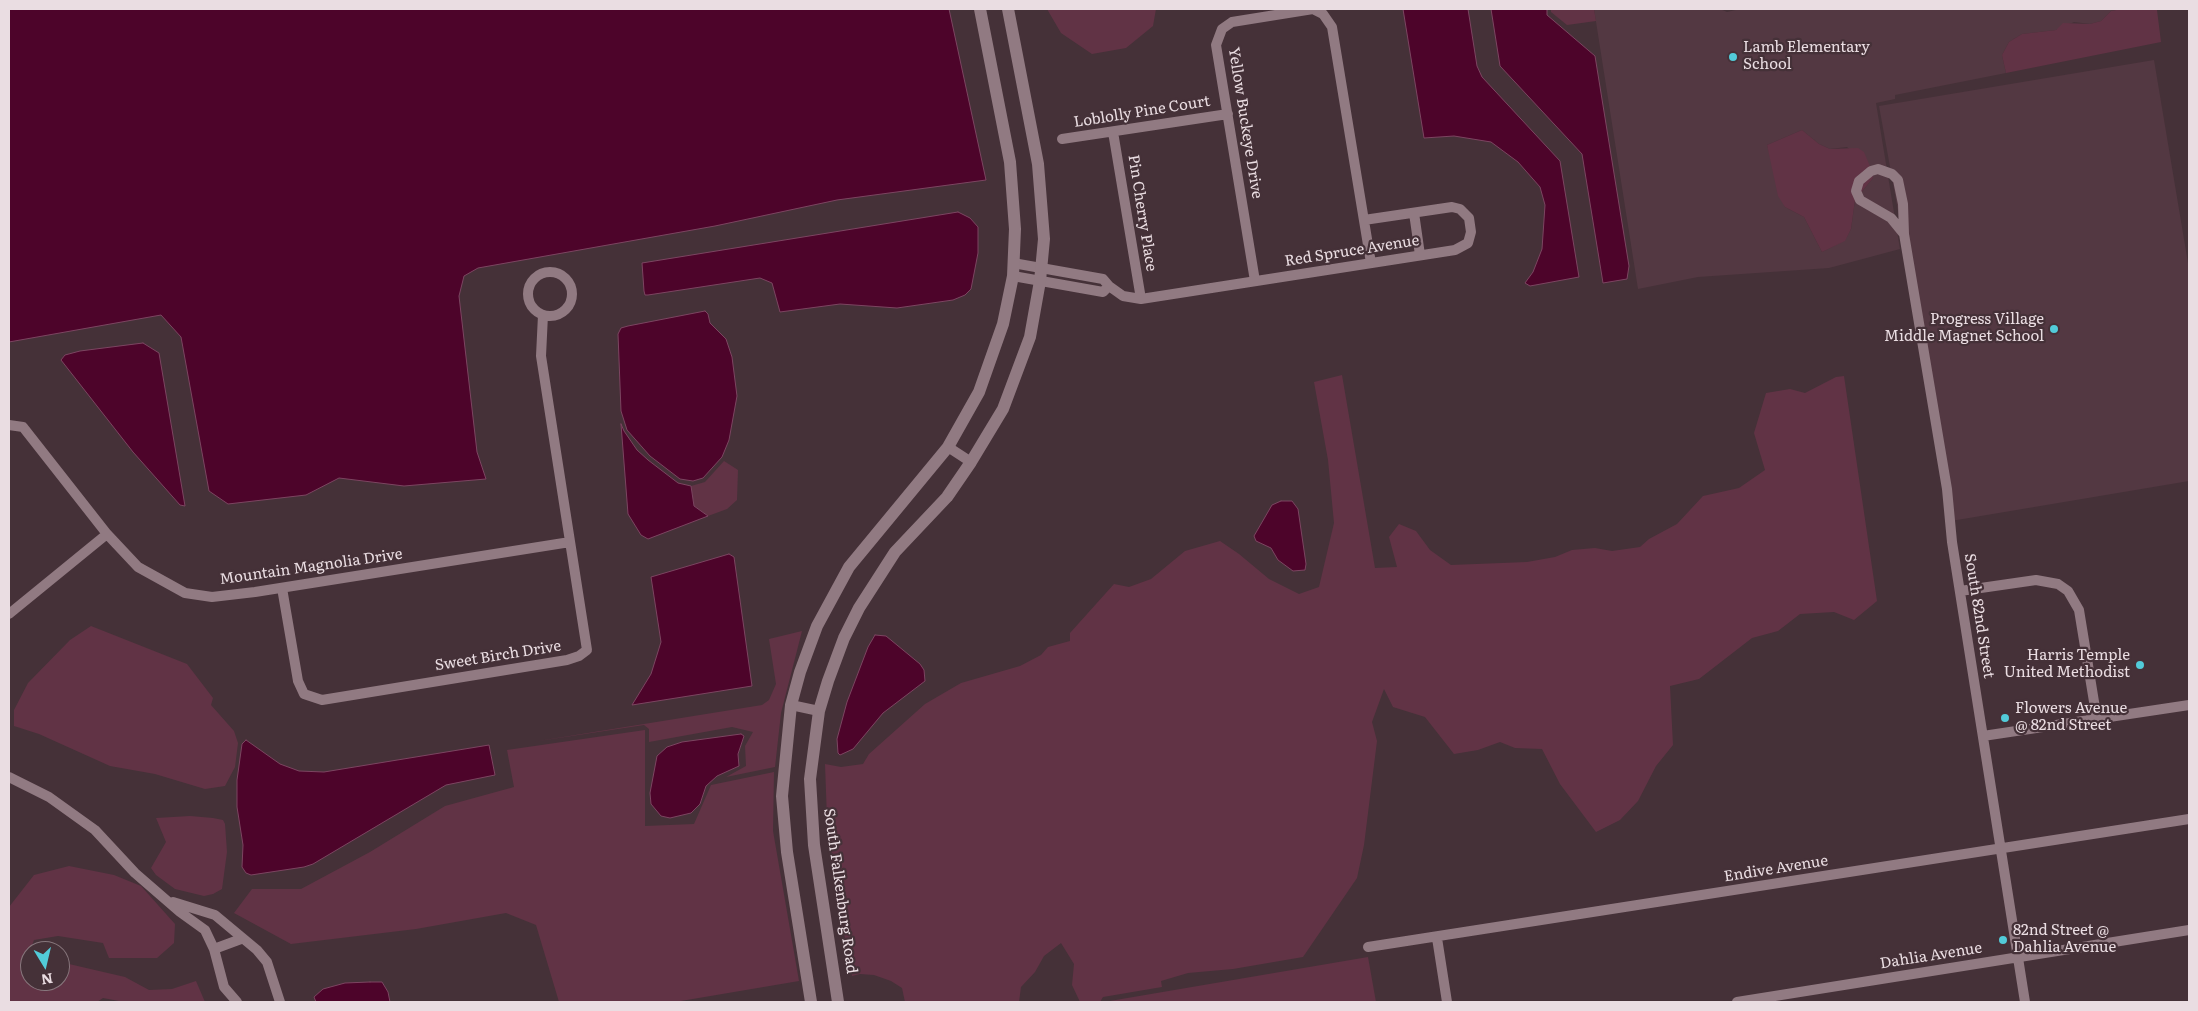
<!DOCTYPE html>
<html>
<head>
<meta charset="utf-8">
<style>
  body { margin:0 }
  #map { position:relative; width:2198px; height:1011px; overflow:hidden; background:#453138; font-family:Literata,serif }
  canvas { display:block }
  .frame { position:absolute; inset:0; border:10px solid #eadde2; pointer-events:none }
  .north { position:absolute; left:20px; top:941px; width:50px; height:50px; box-sizing:border-box; background:#453138; border:1px solid #87767c; border-radius:50%; rotate:171deg; font-size:14px; font-weight:700; line-height:20px; text-align:center; color:#eadde2 }
  .north::after { content:''; display:block; margin:auto; width:18px; height:22px; background:#52cbd9; clip-path:polygon(50% 0,100% 100%,50% 72%,0 100%) }
</style>
</head>
<body>
<div id="map">
<canvas width="2198" height="1011"></canvas>
<div class="frame"></div>
<div class="north">N</div>
</div>
<script>
const ctx = document.querySelector('canvas').getContext('2d');
ctx.lineJoin = 'round';
function fillPath(path, color) { ctx.fillStyle = color; ctx.fill(path, 'evenodd'); }
const poly = rows => new Path2D(rows.map(r => 'M' + r).join(''));
function trace(path, color, width, dash) { ctx.strokeStyle = color; ctx.lineWidth = width; ctx.lineCap = dash ? 'butt' : 'round'; ctx.setLineDash(dash || []); ctx.stroke(path); }
function label(font, color, halo, rows, align = 'center') {
  ctx.font = font + ' Literata,serif'; ctx.lineWidth = 4.5; ctx.setLineDash([]); ctx.textBaseline = 'middle'; ctx.strokeStyle = halo; ctx.fillStyle = color; for (const [text, x, y, turn = 0] of rows) {
    ctx.save(); ctx.translate(x, y); ctx.rotate((+turn || 0) * Math.PI / 180); ctx.textAlign = isNaN(turn) ? turn : align; if (halo) ctx.strokeText(text, 0, 0); ctx.fillText(text, 0, 0); ctx.restore();
  }
}
fillPath(poly([
  [1594,9,1720,9,1727,12,1740,9,2121,9,2111,11,2101,21,2090,24,2074,22,2056,30,2022,34,2009,42,2002,55,2006,73,1895,95,1895,99,1876,103,1900,249,1829,268,1698,277,1638,289],
  [1802,130,1819,144,1830,149,1847,147,1872,171,1873,178,1855,200,1851,229,1845,240,1822,252,1804,217,1785,207,1767,145],
  [2154,60,2189,269,2189,481,1951,521,1930,388,1879,106]
]), '#533842');
fillPath(poly([
  [1047,9,1156,9,1153,26,1126,48,1092,54,1061,33],
  [1551,9,1594,9,1596,21,1567,25,1551,12],
  [2121,9,2157,10,2161,42,2006,73,2002,55,2009,42,2022,34,2056,30,2063,23,2090,24,2101,21,2111,11],
  [1802,130,1819,144,1830,149,1858,148,1864,152,1872,171,1873,178,1855,200,1851,229,1845,241,1822,252,1804,217,1785,207,1778,196,1767,145],
  [1342,375,1375,568,1397,567,1389,537,1399,524,1416,531,1430,550,1451,565,1527,562,1555,557,1572,550,1595,548,1612,551,1640,547,1649,539,1677,524,1703,496,1739,488,1765,470,1754,433,1766,393,1790,389,1805,393,1836,377,1844,376,1877,601,1854,620,1834,612,1800,614,1778,631,1752,638,1699,679,1670,686,1673,745,1656,766,1638,801,1620,820,1596,832,1560,784,1542,749,1515,748,1500,742,1478,750,1454,754,1425,717,1393,707,1384,689,1372,722,1377,741,1364,845,1357,878,1303,957,1233,969,1188,973,1161,981,1162,987,1103,997,1100,1002,1080,1002,1072,985,1074,964,1061,943,1044,956,1035,972,1021,987,1019,1002,905,1002,902,988,891,981,874,975,860,974,852,976,828,846,825,764,841,767,863,764,869,754,925,704,961,683,1020,666,1041,655,1048,647,1070,641,1070,633,1114,584,1129,587,1151,579,1185,551,1220,541,1239,554,1269,579,1299,594,1319,587,1334,523,1328,460,1314,382],
  [724,461,738,470,737,500,727,509,708,516,694,506,691,486,705,482],
  [91,626,187,664,213,698,211,705,234,731,238,743,235,767,225,786,205,789,155,774,110,766,39,734,14,726,14,710,28,683,70,640],
  [802,631,781,713,775,767,726,777,746,766,745,746,753,732,732,727,649,742,649,729,644,725,532,742,762,705,769,700,776,684,769,639],
  [645,730,645,826,694,824,711,785,774,772,773,831,799,981,675,1002,559,1002,536,925,506,913,416,929,291,944,234,913,252,889,301,889,370,852,445,806,514,787,507,750],
  [190,816,213,818,223,820,225,824,227,852,222,889,213,894,204,896,175,889,156,875,151,868,166,842,156,818],
  [69,866,114,875,141,886,175,924,174,943,157,958,109,958,103,943,58,936,34,940,23,970,30,971,30,981,60,981,60,967,69,964,125,977,149,990,172,989,196,981,205,1002,124,1002,103,998,97,1002,9,1002,9,907,34,875],
  [1368,957,1376,1002,1104,1002]
]), '#613345');
const water = poly([
  [9,9,949,9,986,180,837,200,715,226,478,268,464,276,459,296,477,452,486,479,404,486,339,478,306,495,228,504,209,491,181,337,161,315,9,342,9,9],
  [1403,9,1468,9,1477,66,1482,77,1560,161,1579,277,1530,286,1525,283,1533,272,1542,249,1545,205,1540,187,1518,162,1491,142,1454,136,1424,138,1403,9],
  [1491,9,1547,9,1547,15,1595,56,1629,266,1627,279,1603,283,1582,154,1500,66,1491,9],
  [958,212,970,218,978,227,978,253,971,289,965,295,953,300,897,308,840,304,780,312,772,283,760,278,648,295,645,295,644,291,642,263,958,212],
  [705,311,708,314,710,323,726,339,732,357,737,396,729,440,722,457,703,478,693,481,680,479,650,456,627,430,621,411,618,334,621,328,628,326,705,311],
  [143,343,159,353,185,506,180,505,133,452,61,360,65,355,80,351,143,343],
  [621,424,624,431,637,450,648,460,678,483,691,486,694,506,708,516,648,539,641,535,628,514,621,424],
  [1281,501,1292,501,1298,509,1306,564,1305,570,1293,571,1278,560,1271,548,1256,541,1254,536,1272,505,1281,501],
  [729,554,734,557,752,686,632,705,651,674,661,642,651,577,729,554],
  [875,635,886,636,920,664,924,670,925,681,883,713,853,749,840,755,838,753,837,739,847,702,868,647,875,635],
  [741,734,744,736,738,754,739,766,717,776,706,786,700,804,691,813,670,818,661,816,651,804,650,793,657,756,667,747,682,742,741,734],
  [246,740,280,764,299,771,324,772,489,745,495,775,446,785,313,864,304,867,251,875,246,873,242,867,243,845,237,807,237,780,242,744,246,740],
  [370,982,382,982,388,992,390,1002,316,1002,314,997,323,989,345,983,370,982]
]);
fillPath(water, '#4d042a');
trace(water, '#7c4561', 1);
trace(poly([
  [1113,132,1141,299],
  [1062,139,1228,114],
  [1414,213,1420,255],
  [1904,234,1891,218,1860,200,1856,191,1859,181,1871,171,1878,169,1892,174,1898,180,1903,204,1904,234,1947,489,1952,542,2025,1002],
  [1013,263,1103,279,1109,286,1123,296,1141,299,1455,250,1468,243,1471,232,1469,218,1460,209,1452,207,1364,220],
  '528 294a22 22 0 1 1 44 0a22 22 0 1 1-44 0Z',
  [1013,276,1103,292,1109,286],
  [1255,281,1216,45,1222,29,1232,22,1313,9,1323,14,1332,27,1371,263],
  [9,425,23,427,107,534,138,567,185,593,212,597,255,592,570,542],
  [948,447,971,462],
  [282,588,298,681,304,694,322,700,567,660,579,656,587,650,541,356,543,315],
  [1960,591,2036,580,2058,584,2068,591,2079,610,2097,720],
  [9,614,107,534],
  [791,705,819,711],
  [1983,736,2189,705],
  [9,777,49,797,95,830,135,873,180,912,205,930,214,949,224,987,237,1002],
  [173,902,215,915,257,950,267,962,280,1002],
  [1437,938,1447,1002],
  [1368,947,2189,819],
  [214,949,241,939],
  [1737,1002,2189,930]
]), '#917a82', 10);
trace(poly([
  [811,1002,787,852,782,796,791,705,800,672,817,626,849,567,948,447,979,392,1003,324,1013,276,1015,229,1010,162,980,9],
  [838,1002,814,845,810,779,819,711,828,681,844,638,859,608,895,552,947,497,971,462,1003,409,1030,337,1040,281,1044,239,1038,164,1008,9]
]), '#917a82', 12);
for (const [x, y, r, color] of [
  [1733,57,5,"#52cbd9"],
  [2054,329,5,"#52cbd9"],
  [2140,665,5,"#52cbd9"],
  [2005,718,5,"#52cbd9"],
  [2003,940,5,"#52cbd9"]
]) { const dot = new Path2D(); dot.arc(x, y, r, 0, 2 * Math.PI); ctx.fillStyle = color; ctx.fill(dot); trace(dot, '#453138', 2); }
label('15px', '#eadde2', '#453138', [
  ["Lamb Elementary",1743,48],
  ["School",1743,65],
  ["Progress Village",2044,320,"right"],
  ["Middle Magnet School",2044,337,"right"],
  ["Harris Temple",2130,656,"right"],
  ["United Methodist",2130,673,"right"],
  ["Flowers Avenue",2015,709],
  ["@ 82nd Street",2015,726],
  ["82nd Street @",2013,931],
  ["Dahlia Avenue",2013,948]
], 'left');
label('15px', '#eadde2', '#453138', [
  ["Loblolly Pine Court",1142,112,-9],
  ["Yellow Buckeye Drive",1245,123,81],
  ["Pin Cherry Place",1142,213,81],
  ["Red Spruce Avenue",1352,251,-9],
  ["Mountain Magnolia Drive",311,567,-8],
  ["South 82nd Street",1979,616,81],
  ["Sweet Birch Drive",498,656,-9],
  ["Endive Avenue",1776,869,-9],
  ["South Falkenburg Road",840,891,82],
  ["Dahlia Avenue",1931,956,-9]
]);
</script>
</body>
</html>
